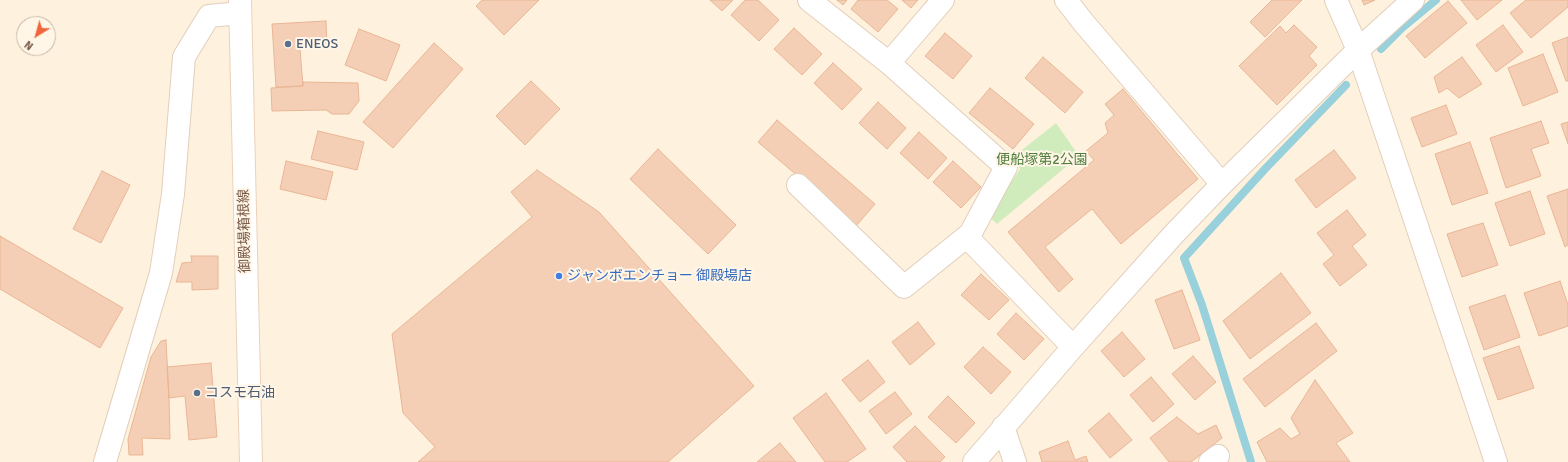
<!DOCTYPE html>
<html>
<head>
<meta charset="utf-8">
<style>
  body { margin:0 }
  #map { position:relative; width:1568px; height:462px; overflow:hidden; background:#fef2df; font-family:Signika,sans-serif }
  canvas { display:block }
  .north { position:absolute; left:16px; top:16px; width:40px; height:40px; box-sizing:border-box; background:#fff6e7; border:1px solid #c8b6a6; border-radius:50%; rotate:217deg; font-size:11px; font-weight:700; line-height:16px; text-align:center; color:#765745 }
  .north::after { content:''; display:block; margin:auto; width:14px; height:18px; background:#f2653b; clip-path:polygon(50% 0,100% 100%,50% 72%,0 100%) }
</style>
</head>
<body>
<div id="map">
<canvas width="1568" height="462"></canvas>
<div class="north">N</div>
</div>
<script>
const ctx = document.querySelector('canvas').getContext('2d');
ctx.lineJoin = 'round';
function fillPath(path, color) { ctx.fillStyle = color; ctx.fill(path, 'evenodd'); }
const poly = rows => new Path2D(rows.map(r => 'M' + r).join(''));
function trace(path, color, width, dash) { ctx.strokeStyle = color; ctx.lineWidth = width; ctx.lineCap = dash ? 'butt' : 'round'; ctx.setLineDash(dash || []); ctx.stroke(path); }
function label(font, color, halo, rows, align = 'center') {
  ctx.font = font + ' Signika,"Noto Sans JP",sans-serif'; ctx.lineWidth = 4; ctx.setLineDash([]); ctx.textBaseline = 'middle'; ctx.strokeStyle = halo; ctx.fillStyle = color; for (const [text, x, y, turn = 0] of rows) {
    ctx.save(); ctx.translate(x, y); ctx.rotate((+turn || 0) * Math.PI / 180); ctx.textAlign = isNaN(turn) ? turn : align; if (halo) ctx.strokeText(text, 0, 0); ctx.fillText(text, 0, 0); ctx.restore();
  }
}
fillPath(poly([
  [1056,123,1079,156,997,224,988,216,1020,169,1013,157]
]), '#d0ecbd');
trace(poly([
  [1381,49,1402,28,1436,0],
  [1251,462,1202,305,1184,258,1265,169,1346,85]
]), '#98d0db', 8);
const building = poly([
  [482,0,539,0,504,35,476,6,482,0],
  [710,0,733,0,722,11,710,0],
  [745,0,758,0,779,20,759,41,731,15,745,0],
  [837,0,847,0,843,5,837,0],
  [858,0,887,0,898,9,878,32,851,9,858,0],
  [902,0,918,0,911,8,902,0],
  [1272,0,1302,0,1265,37,1250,22,1272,0],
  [1362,0,1375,0,1364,5,1362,0],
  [1461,0,1502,0,1477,20,1461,0],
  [1526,0,1568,0,1568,7,1531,38,1510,13,1526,0],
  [1448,1,1467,23,1425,58,1406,36,1448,1],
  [326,21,327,47,300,49,303,86,276,87,272,24,326,21],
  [1294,25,1317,47,1309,56,1317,65,1277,105,1239,66,1280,26,1286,33,1294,25],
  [1503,25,1523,52,1496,72,1476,45,1503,25],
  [794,28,822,54,802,75,774,49,794,28],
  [359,29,400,45,386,81,345,65,359,29],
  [945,33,972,56,953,79,925,56,945,33],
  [1568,37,1568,81,1566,81,1552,43,1568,37],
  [434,43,463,69,393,148,363,122,434,43],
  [1543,54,1558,92,1523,106,1508,68,1543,54],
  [1043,57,1083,92,1065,113,1025,78,1043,57],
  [1462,57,1482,84,1459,98,1447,88,1439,93,1434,77,1462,57],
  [833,63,862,89,842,110,814,83,833,63],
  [531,81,560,109,525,145,496,116,531,81],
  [303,82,358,83,359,101,349,114,332,114,326,110,272,111,271,88,303,86,303,82],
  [990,88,1034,124,1013,149,969,113,990,88],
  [1123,89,1198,179,1121,244,1092,209,1045,247,1073,279,1059,292,1008,232,1094,160,1086,151,1108,133,1105,123,1114,115,1105,104,1123,89],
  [878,102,906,128,887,149,859,123,878,102],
  [1446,105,1457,134,1422,147,1411,118,1446,105],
  [777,120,875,204,856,226,758,142,777,120],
  [1541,121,1549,143,1531,149,1541,176,1506,188,1490,138,1541,121],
  [1568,122,1568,144,1561,124,1568,122],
  [318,131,364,142,357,170,311,159,318,131],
  [919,132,947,158,928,179,900,153,919,132],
  [1470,142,1488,193,1452,205,1435,154,1470,142],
  [658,149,736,225,708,254,630,179,658,149],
  [1334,150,1356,178,1316,208,1295,180,1334,150],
  [286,161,333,172,326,200,280,189,286,161],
  [953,161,981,187,961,208,933,182,953,161],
  [537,170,599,212,754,386,668,462,418,462,435,447,403,413,392,334,532,217,511,192,537,170],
  [102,171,130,185,101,243,73,229,102,171],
  [1568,189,1568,245,1565,247,1547,196,1568,189],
  [1530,191,1545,234,1510,246,1495,203,1530,191],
  [1347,210,1366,235,1352,246,1367,265,1340,286,1323,264,1334,255,1317,233,1347,210],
  [1483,223,1498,265,1462,277,1447,234,1483,223],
  [0,236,123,308,100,348,0,289,0,236],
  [191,256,218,256,218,289,192,290,192,282,176,282,182,263,192,262,191,256],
  [1281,273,1311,313,1250,359,1223,321,1281,273],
  [981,274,1009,300,989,320,961,295,981,274],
  [1560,281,1568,305,1568,326,1539,336,1524,293,1560,281],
  [1182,290,1200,340,1174,349,1155,300,1182,290],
  [1505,295,1520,337,1484,350,1469,307,1505,295],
  [1016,313,1044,339,1024,360,997,334,1016,313],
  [918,322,935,344,910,365,892,342,918,322],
  [1316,323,1337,351,1265,407,1243,379,1316,323],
  [1122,332,1145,359,1124,377,1101,351,1122,332],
  [166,340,169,398,170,439,142,438,143,455,129,455,128,439,151,357,161,341,166,340],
  [1519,346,1534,388,1498,400,1483,358,1519,346],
  [983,347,1011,372,991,394,964,367,983,347],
  [1193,356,1216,382,1195,400,1172,374,1193,356],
  [868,360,885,382,860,402,842,380,868,360],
  [211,363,217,437,189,440,185,396,169,398,167,367,211,363],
  [1151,377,1174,404,1153,422,1130,395,1151,377],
  [1315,380,1353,433,1336,443,1350,462,1267,462,1257,442,1280,428,1291,439,1300,434,1291,418,1315,380],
  [895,392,912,414,886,434,869,411,895,392],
  [826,393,866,449,847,462,825,462,793,418,826,393],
  [948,396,975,423,956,443,928,417,948,396],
  [1109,413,1132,440,1110,458,1088,431,1109,413],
  [1177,417,1198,434,1216,425,1222,438,1191,462,1169,462,1150,438,1177,417],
  [915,426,945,457,940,462,907,462,893,447,915,426],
  [1068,441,1075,460,1086,456,1088,462,1042,462,1039,452,1068,441],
  [780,443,796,462,757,462,780,443]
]);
fillPath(building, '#f5cfb5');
trace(building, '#e9b594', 1);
const minor = poly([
  [809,0,889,63,1006,167,968,238,1073,347],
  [1066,0,1083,22,1222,184],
  [889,63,943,0],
  [798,185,904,287,971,233],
  [1003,427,1015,462],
  [105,462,161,273,173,194,184,57,209,16,240,13],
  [974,462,1073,347,1174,234,1222,184,1358,50,1413,0],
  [1210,462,1218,456]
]);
const tertiary = poly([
  [1336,0,1358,50,1496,462]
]);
const secondary = poly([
  [240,0,251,462]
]);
trace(minor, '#e2cebb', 24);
trace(tertiary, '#e2cebb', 24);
trace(secondary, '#ead1ba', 24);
trace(minor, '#fff', 22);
trace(tertiary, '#fff', 22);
trace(secondary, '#fff', 22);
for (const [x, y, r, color] of [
  [288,44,4,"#5c6f8a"],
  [559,276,4,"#3f7fe0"],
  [197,393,4,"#5c6f8a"]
]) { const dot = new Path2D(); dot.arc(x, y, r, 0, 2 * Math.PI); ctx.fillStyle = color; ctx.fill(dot); trace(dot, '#fff6e7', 1.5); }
label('14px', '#4e5e75', '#fff6e7', [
  ["ENEOS",296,44],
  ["コスモ石油",205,393]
], 'left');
label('14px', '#4f7d3c', '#fff6e7', [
  ["便船塚第2公園",1042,160]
]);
label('14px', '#765745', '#fff6e7', [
  ["御殿場箱根線",245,231,-91]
]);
label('14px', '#366cbe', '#fff6e7', [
  ["ジャンボエンチョー 御殿場店",567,276]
], 'left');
</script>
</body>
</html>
